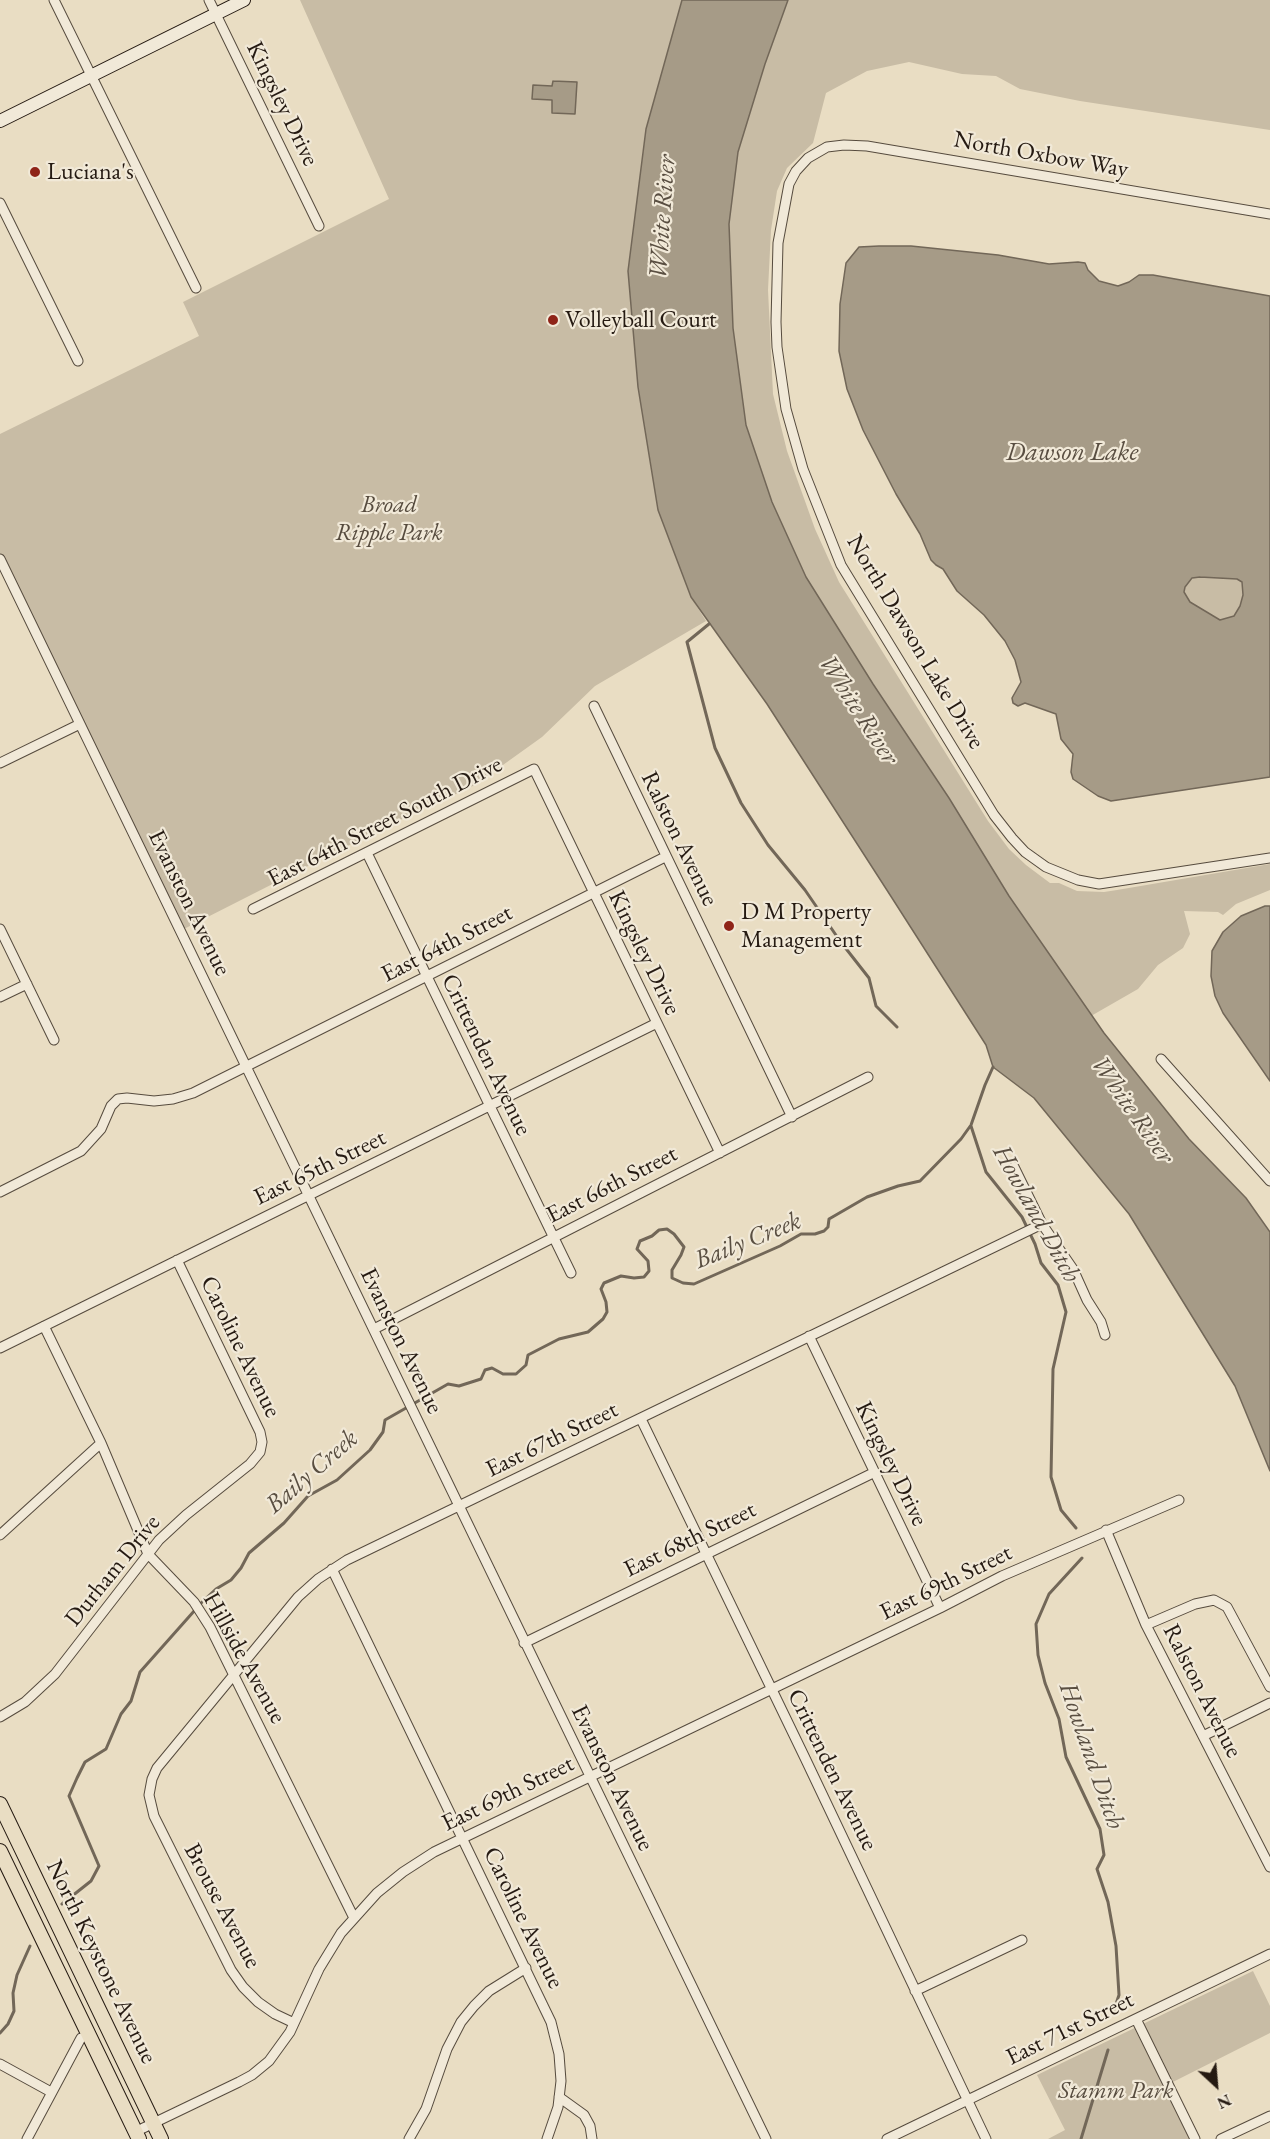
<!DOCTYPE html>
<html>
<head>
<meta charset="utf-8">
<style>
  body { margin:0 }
  #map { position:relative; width:1270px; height:2139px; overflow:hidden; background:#e9ddc3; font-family:"EB Garamond",serif }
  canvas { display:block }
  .north { position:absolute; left:1186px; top:2055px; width:60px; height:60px; -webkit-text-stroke:4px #f1e9d8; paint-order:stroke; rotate:154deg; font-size:16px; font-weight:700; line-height:24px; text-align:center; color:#251a12 }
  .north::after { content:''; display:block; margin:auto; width:21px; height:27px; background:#251a12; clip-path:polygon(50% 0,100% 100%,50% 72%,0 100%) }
</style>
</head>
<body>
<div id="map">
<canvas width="1270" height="2139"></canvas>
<div class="north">N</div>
</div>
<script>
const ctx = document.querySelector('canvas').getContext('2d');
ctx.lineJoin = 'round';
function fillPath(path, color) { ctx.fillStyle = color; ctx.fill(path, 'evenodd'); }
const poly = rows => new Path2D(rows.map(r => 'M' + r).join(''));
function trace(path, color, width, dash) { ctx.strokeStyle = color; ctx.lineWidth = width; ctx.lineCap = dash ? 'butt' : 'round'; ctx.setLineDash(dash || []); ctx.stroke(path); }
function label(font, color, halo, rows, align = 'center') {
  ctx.font = font + ' "EB Garamond",serif'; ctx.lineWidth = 4.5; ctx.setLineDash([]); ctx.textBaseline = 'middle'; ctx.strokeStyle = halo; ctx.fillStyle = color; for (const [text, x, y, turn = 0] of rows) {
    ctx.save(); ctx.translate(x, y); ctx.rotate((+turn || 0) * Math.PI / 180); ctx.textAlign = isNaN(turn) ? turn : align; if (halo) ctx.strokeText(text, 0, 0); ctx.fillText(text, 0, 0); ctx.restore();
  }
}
fillPath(poly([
  [300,0,682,0,646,129,628,271,638,387,658,510,691,597,706,621,595,686,542,737,475,785,381,829,180,931,0,560,0,434,199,336,183,302,389,199],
  [788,0,1270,0,1270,130,1080,101,1020,89,996,76,962,74,909,62,867,71,826,93,813,143,787,168,777,191,771,230,768,290,773,394,787,451,815,529,839,582,988,821,1009,849,1026,865,1050,883,1059,883,1077,891,1104,892,1117,890,1270,864,1270,890,1236,904,1223,915,1218,912,1184,911,1190,934,1183,948,1158,965,1138,989,1091,1016,1009,896,949,798,873,684,806,577,772,502,746,425,733,328,729,224,738,152,765,64],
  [1200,577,1237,579,1242,582,1243,595,1240,606,1234,616,1220,620,1190,602,1184,592,1185,587,1193,578],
  [1253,1971,1270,2006,1270,2033,1165,2086,1190,2139,1048,2139,1065,2130,1037,2075]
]), '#c8bca5');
const water = poly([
  [682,0,788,0,765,64,738,152,729,224,733,328,746,425,772,502,806,577,873,684,949,798,1009,896,1104,1033,1189,1139,1246,1198,1270,1232,1270,1471,1235,1386,1129,1214,1034,1098,993,1067,986,1045,892,898,767,704,691,597,658,510,638,387,628,271,646,129,682,0],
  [553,81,577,82,575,114,552,113,552,100,532,99,533,85,552,86,553,81],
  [879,246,911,246,998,255,1049,264,1078,262,1085,263,1088,270,1099,281,1118,286,1129,282,1139,275,1153,275,1270,296,1270,777,1111,801,1098,796,1073,779,1071,772,1073,754,1061,739,1056,714,1025,703,1018,706,1013,703,1012,698,1021,682,1015,660,1005,641,984,615,957,591,943,569,936,565,931,560,920,534,896,494,863,430,847,389,839,351,840,304,846,263,859,247,879,246],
  [1200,577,1237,579,1242,582,1243,595,1240,606,1234,616,1220,620,1190,602,1184,592,1185,587,1192,578,1200,577],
  [1265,906,1270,906,1270,1081,1223,1013,1215,996,1211,976,1212,951,1223,932,1241,916,1265,906]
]);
fillPath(water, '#a69b87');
trace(water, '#726758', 1.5);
trace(poly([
  [709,624,687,642,715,748,741,803,768,845,805,890,840,941,869,978,876,1006,897,1027],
  [971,1126,986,1172,1022,1217,1035,1244,1041,1263,1058,1285,1066,1312,1053,1369,1051,1477,1061,1510,1076,1528],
  [1082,1558,1049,1594,1036,1624,1038,1655,1045,1683,1059,1719,1066,1757,1100,1829,1104,1855,1097,1869,1108,1902,1116,1946,1119,1995,1113,2013],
  [199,1605,216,1589,231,1580,241,1568,249,1553,284,1523,308,1496,337,1480,370,1450,383,1432,385,1420,448,1384,459,1386,481,1379,485,1370,492,1368,503,1374,516,1374,526,1365,528,1355,559,1339,588,1332,603,1319,607,1312,606,1302,601,1289,604,1283,621,1276,634,1278,644,1277,649,1271,648,1261,637,1249,640,1241,652,1236,659,1230,667,1229,674,1234,684,1247,681,1255,672,1270,672,1278,683,1283,694,1284,780,1246,801,1234,815,1234,824,1231,828,1227,829,1219,867,1197,898,1186,920,1181,961,1139,971,1125,985,1085,993,1067],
  [62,1904,91,1881,99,1866,69,1796,77,1778,85,1762,106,1749,121,1714,131,1701,140,1672,195,1610],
  [0,2033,8,2024,14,2011,13,1993,17,1975,30,1946],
  [1081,2139,1108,2050]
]), '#726758', 3);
const street = poly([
  [54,0,196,288],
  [209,0,319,226],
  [0,203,78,361],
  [1270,214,867,146,844,145,827,147,808,158,796,171,789,184,778,243,776,322,777,347,786,409,803,469,841,565,994,815,1012,838,1025,852,1046,867,1078,880,1099,884,1270,858],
  [0,559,766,2139],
  [594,706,792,1117],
  [0,763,80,724],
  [367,853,571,1273],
  [253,909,534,769,720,1153],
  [0,929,54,1040],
  [0,997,27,984],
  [1161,1059,1270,1181],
  [1014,1167,1042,1224,1073,1269,1087,1300,1101,1322,1105,1335],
  [0,1192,81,1151,101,1129,111,1106,118,1099,127,1098,154,1101,173,1099,193,1093,665,857],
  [44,1326,101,1443,148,1554,194,1602,210,1627,354,1918],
  [374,1329,868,1077],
  [809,1336,940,1608],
  [0,1348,657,1023],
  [641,1419,805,1758,986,2139],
  [1106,1530,1146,1625,1270,1867],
  [0,1535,101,1443],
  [332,1569,551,2022,559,2054,561,2081,558,2107,547,2139],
  [1146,1625,1195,1604,1214,1600,1227,1607,1270,1687],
  [524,1643,873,1473],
  [0,1717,25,1702,55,1674,159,1540,186,1515,250,1464,260,1452,262,1442,260,1432,177,1260],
  [1203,1736,1270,1703],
  [915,1991,1022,1940],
  [1136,2019,1195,2139],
  [294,2023,275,2014,258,2002,243,1987,231,1970,154,1816,149,1795,152,1779,157,1768,298,1597,318,1579,347,1560,1042,1224],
  [0,2064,51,2092],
  [559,2097,584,2115,590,2126,592,2139],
  [135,2132,239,2082,252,2075,269,2061,290,2032,319,1969,341,1933,377,1893,403,1872,434,1852,940,1608,1002,1576,1179,1500],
  [27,2139,81,2038],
  [409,2139,426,2109,447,2049,461,2022,474,2006,489,1991,526,1968],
  [887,2139,1270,1954],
  [1221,2139,1270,2116]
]);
const secondary = poly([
  [0,121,244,0]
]);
const primary = poly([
  [0,1804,161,2139],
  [0,1851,139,2139]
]);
trace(street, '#564b3e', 11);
trace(secondary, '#251a12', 14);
trace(primary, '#251a12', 16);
trace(street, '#f1e9d8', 9);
trace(secondary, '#f1e9d8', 12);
trace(primary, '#e9ddc3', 14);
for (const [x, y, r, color] of [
  [35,172,6,"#8f2418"],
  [553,320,6,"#8f2418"],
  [729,926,6,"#8f2418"]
]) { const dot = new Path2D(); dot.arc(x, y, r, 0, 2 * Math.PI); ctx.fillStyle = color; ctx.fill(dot); trace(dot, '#f1e9d8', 2); }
label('24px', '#251a12', '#f1e9d8', [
  ["Kingsley Drive",282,104,64],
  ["North Oxbow Way",1041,155,10],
  ["North Dawson Lake Drive",915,642,59],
  ["East 64th Street South Drive",385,822,-27],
  ["Ralston Avenue",679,839,64],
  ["Evanston Avenue",189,903,64],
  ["East 64th Street",447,944,-27],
  ["Kingsley Drive",644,953,64],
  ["Crittenden Avenue",486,1055,64],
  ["East 65th Street",320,1168,-26],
  ["East 66th Street",612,1185,-27],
  ["Evanston Avenue",401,1341,64],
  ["Caroline Avenue",240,1347,64],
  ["East 67th Street",552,1440,-26],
  ["Kingsley Drive",891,1464,64],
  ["East 68th Street",690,1540,-26],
  ["Durham Drive",113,1571,-51],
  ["East 69th Street",946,1583,-26],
  ["Hillside Avenue",244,1658,61],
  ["Ralston Avenue",1202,1691,63],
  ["Crittenden Avenue",832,1770,64],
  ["Evanston Avenue",612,1778,64],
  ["East 69th Street",508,1794,-26],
  ["Brouse Avenue",222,1906,62],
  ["Caroline Avenue",523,1918,64],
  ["North Keystone Avenue",101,1962,64],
  ["East 71st Street",1070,2029,-26]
]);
label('24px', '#251a12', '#f1e9d8', [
  ["Luciana's",47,172],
  ["Volleyball Court",565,320],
  ["D M Property",741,912],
  ["Management",741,940]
], 'left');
label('italic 24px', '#564b3e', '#f1e9d8', [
  ["Broad",389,505],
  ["Ripple Park",389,533],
  ["Stamm Park",1116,2091]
]);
label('italic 26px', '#594e41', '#f1e9d8', [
  ["White River",663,217,-86],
  ["Dawson Lake",1072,453],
  ["White River",858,710,57],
  ["White River",1132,1110,55],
  ["Howland Ditch",1036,1214,61],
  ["Baily Creek",748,1241,-22],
  ["Baily Creek",312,1472,-41],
  ["Howland Ditch",1091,1756,71]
]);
</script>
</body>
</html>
